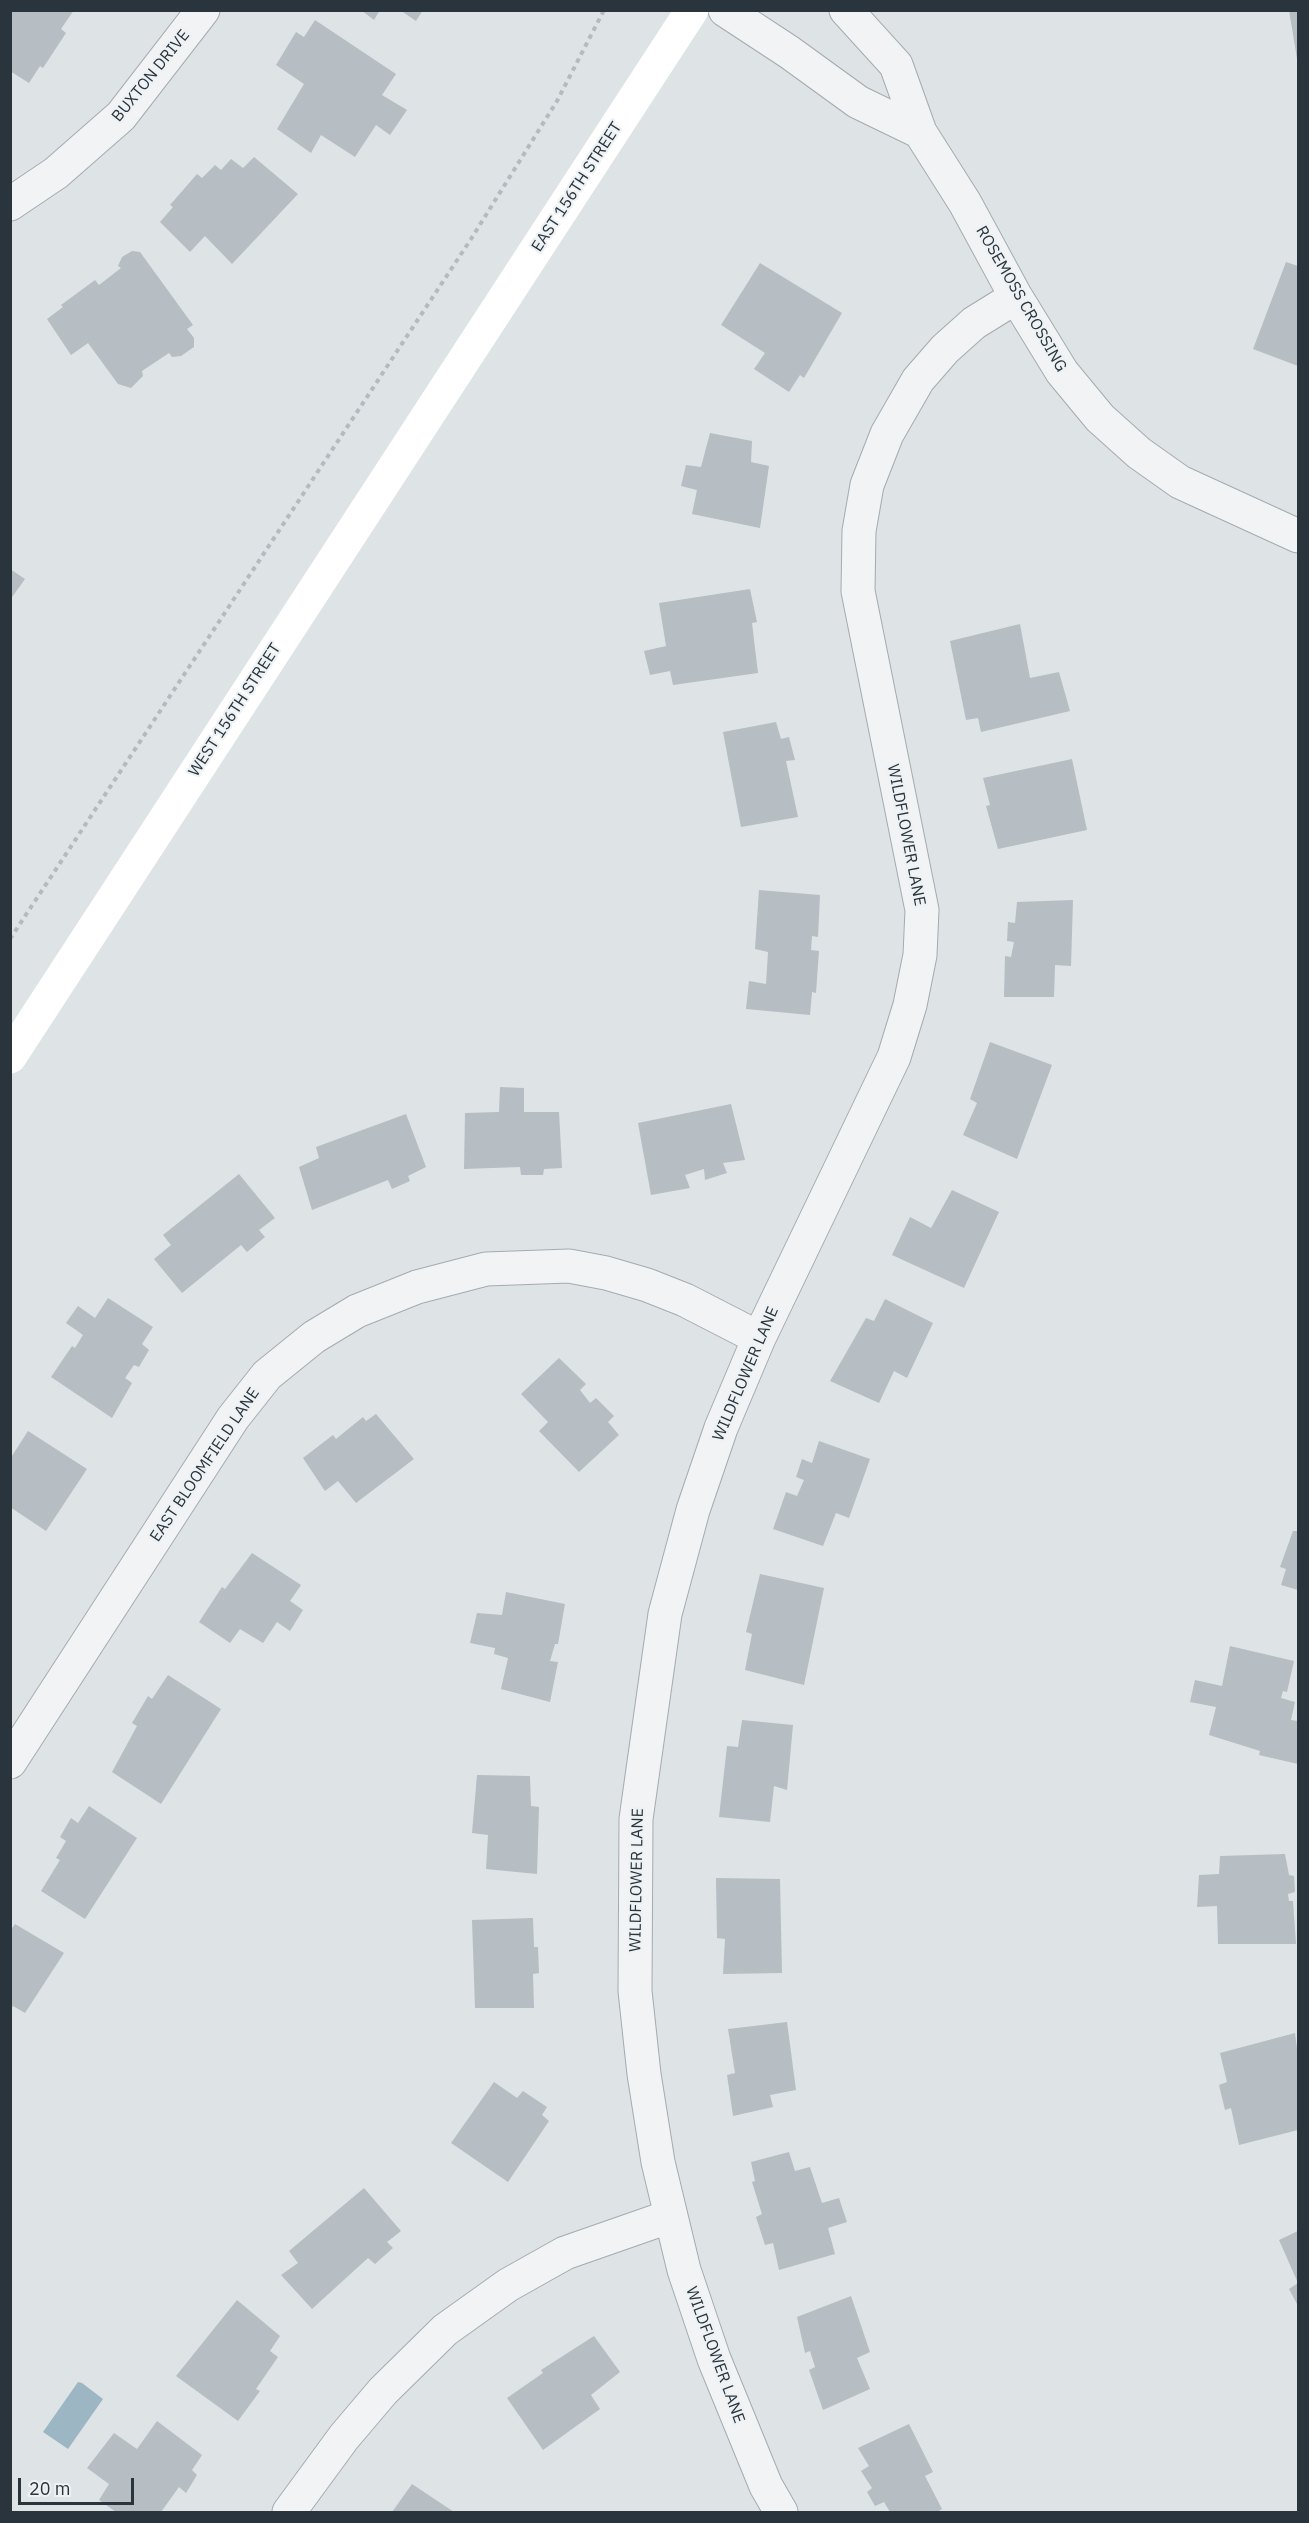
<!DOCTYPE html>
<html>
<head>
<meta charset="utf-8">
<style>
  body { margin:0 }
  #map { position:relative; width:1309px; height:2523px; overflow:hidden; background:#dee3e6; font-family:"IBM Plex Sans",sans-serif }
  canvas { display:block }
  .frame { position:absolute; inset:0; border:12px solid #29343c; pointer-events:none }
  .scale { position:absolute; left:18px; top:2478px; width:116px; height:27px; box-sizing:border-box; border:3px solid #29343c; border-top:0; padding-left:8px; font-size:18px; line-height:21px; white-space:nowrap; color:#29343c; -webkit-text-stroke:4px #eef2f4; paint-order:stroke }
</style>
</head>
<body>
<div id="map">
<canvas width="1309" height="2523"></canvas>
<div class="frame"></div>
<div class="scale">20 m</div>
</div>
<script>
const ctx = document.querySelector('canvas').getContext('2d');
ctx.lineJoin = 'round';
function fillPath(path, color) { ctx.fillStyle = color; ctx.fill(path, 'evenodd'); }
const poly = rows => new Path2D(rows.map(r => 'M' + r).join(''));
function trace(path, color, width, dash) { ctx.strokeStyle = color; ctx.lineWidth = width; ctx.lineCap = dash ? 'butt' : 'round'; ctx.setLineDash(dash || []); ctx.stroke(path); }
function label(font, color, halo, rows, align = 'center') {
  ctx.font = font + ' "IBM Plex Sans",sans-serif'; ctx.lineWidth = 4.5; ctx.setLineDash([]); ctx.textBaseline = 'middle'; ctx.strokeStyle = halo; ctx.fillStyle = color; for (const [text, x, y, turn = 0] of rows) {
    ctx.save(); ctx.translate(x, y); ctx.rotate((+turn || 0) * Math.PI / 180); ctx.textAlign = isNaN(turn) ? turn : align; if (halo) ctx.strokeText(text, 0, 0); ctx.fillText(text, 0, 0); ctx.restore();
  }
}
fillPath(poly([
  [78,2382,82,2383,103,2399,68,2449,43,2432]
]), '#9cb7c3');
fillPath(poly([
  [10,10,74,10,61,29,66,33,43,68,40,66,29,83,10,71],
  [361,10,380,10,374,20],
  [400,10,423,10,416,21],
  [1289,10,1298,10,1298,59,1297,59],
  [315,20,396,74,382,95,407,110,390,135,376,125,355,157,321,135,311,153,277,129,304,84,276,65,296,32,304,37],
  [254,157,298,194,232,264,205,236,190,252,160,222,173,207,170,205,197,174,202,178,215,165,221,170,231,159,243,168],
  [132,251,140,252,193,325,187,329,194,338,194,347,181,356,172,357,169,353,142,371,143,376,131,388,118,384,88,343,71,355,47,319,63,307,61,305,95,280,99,285,121,268,118,266,122,257],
  [1286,262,1298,266,1298,366,1253,349],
  [760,263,842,313,804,378,800,375,789,392,754,369,765,353,721,325],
  [710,433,752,441,751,462,769,466,760,528,692,514,697,490,681,486,686,465,701,467],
  [10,569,25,579,10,600],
  [750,589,757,622,752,623,758,673,673,685,670,671,650,675,644,651,666,646,659,603],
  [1020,624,1030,678,1059,672,1070,711,981,732,978,718,966,720,950,641],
  [776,722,781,739,789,737,795,760,786,761,798,817,741,827,723,732],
  [1072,759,1087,830,998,849,986,806,990,805,983,778],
  [759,890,820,895,818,937,812,936,811,950,819,951,816,993,812,992,810,1015,746,1009,749,981,766,984,768,952,755,949],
  [1073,900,1071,966,1055,965,1054,997,1004,997,1005,956,1011,957,1014,942,1007,941,1008,922,1015,923,1017,902],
  [990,1042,1052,1065,1017,1159,963,1135,977,1103,970,1099],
  [500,1087,524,1088,524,1112,559,1112,562,1168,544,1169,543,1175,521,1175,520,1167,464,1169,465,1113,499,1112],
  [731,1104,745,1160,723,1163,727,1173,705,1180,704,1169,685,1175,690,1188,651,1195,638,1123],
  [406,1114,426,1167,408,1176,410,1181,392,1189,388,1180,312,1210,299,1167,319,1158,316,1147],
  [239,1174,275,1218,259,1230,265,1237,247,1252,241,1245,182,1293,154,1259,171,1245,163,1235],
  [952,1190,999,1212,964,1288,892,1255,910,1217,931,1228],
  [108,1298,153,1327,142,1344,149,1350,139,1367,134,1365,125,1378,132,1383,112,1418,51,1377,72,1346,75,1348,83,1335,66,1323,78,1306,95,1318],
  [885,1299,933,1323,907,1378,894,1371,879,1403,830,1381,866,1318,874,1321],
  [559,1358,586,1384,580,1390,590,1403,596,1398,614,1416,608,1422,619,1435,579,1472,539,1431,548,1422,521,1394],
  [376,1414,414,1459,356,1503,338,1481,325,1491,303,1458,333,1435,336,1439,363,1417,366,1421],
  [28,1431,87,1469,46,1531,10,1507,10,1459],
  [819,1441,870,1459,849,1518,836,1513,823,1546,773,1529,786,1492,797,1496,804,1480,796,1477,802,1459,812,1463],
  [1293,1531,1298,1531,1298,1590,1281,1585,1286,1569,1280,1567],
  [252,1553,301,1585,290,1601,303,1610,290,1631,277,1622,263,1643,240,1629,230,1643,199,1622,222,1587,225,1589],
  [760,1574,824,1588,804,1685,745,1670,752,1634,746,1632],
  [506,1592,565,1604,558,1644,555,1644,550,1661,558,1662,550,1702,501,1689,508,1658,494,1654,495,1648,470,1643,477,1613,502,1615],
  [1230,1646,1294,1661,1287,1692,1283,1691,1281,1698,1295,1702,1291,1720,1298,1721,1298,1764,1259,1755,1260,1751,1209,1735,1216,1707,1190,1702,1195,1680,1222,1686],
  [168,1675,221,1709,161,1804,112,1772,137,1726,132,1723,148,1696,152,1699],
  [742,1720,793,1725,787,1790,774,1786,770,1822,719,1817,727,1746,738,1747],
  [477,1775,530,1776,531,1806,539,1807,537,1874,486,1869,488,1835,472,1833],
  [89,1806,137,1838,85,1919,41,1891,60,1860,56,1858,66,1841,60,1837,71,1818,78,1823],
  [1285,1854,1289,1875,1294,1876,1295,1892,1288,1894,1289,1901,1293,1901,1296,1944,1218,1944,1217,1906,1197,1907,1199,1875,1219,1874,1220,1856],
  [716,1878,780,1879,782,1973,723,1974,725,1939,717,1938],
  [533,1918,534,1947,538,1947,539,1973,533,1974,534,2008,475,2008,472,1920],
  [15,1924,64,1953,25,2013,13,2006,10,2010,10,1931],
  [787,2022,796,2090,770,2095,773,2107,733,2116,727,2075,735,2073,728,2029],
  [1295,2033,1298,2056,1298,2130,1239,2145,1231,2108,1225,2110,1219,2085,1227,2082,1220,2053],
  [494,2082,517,2098,523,2091,547,2107,542,2115,549,2121,508,2182,451,2143],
  [789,2152,795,2171,810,2167,822,2203,839,2198,847,2222,828,2228,835,2254,779,2270,773,2243,765,2245,756,2217,762,2214,752,2182,755,2181,751,2162],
  [364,2188,401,2231,387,2242,393,2248,375,2264,368,2258,312,2309,281,2275,298,2263,289,2251],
  [1298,2231,1298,2306,1289,2289,1298,2283,1279,2240],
  [851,2296,870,2352,857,2358,870,2389,823,2410,809,2370,815,2367,810,2351,805,2353,797,2317],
  [237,2300,280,2336,270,2351,278,2357,256,2389,260,2391,238,2421,176,2376],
  [594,2336,620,2372,591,2395,600,2409,543,2450,507,2398,543,2373,541,2370],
  [157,2421,202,2455,192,2470,197,2475,186,2493,179,2487,161,2512,116,2512,99,2500,109,2484,87,2468,114,2433,137,2449],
  [909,2424,933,2472,925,2476,942,2509,937,2512,890,2512,884,2502,875,2506,867,2492,872,2488,861,2471,869,2466,858,2448],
  [412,2484,454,2512,392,2512]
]), '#b6bdc3');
const street = poly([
  [725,10,789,52,858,102,920,132],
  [846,10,896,65,920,132,965,203,1016,297,1062,372,1100,418,1139,453,1180,482,1298,536],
  [10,204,56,173,121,116,203,10],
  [10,1762,233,1418,267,1375,314,1337,357,1311,417,1287,486,1269,569,1266,606,1273,647,1285,685,1300,759,1338],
  [289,2512,344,2437,383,2391,445,2330,508,2285,565,2253,671,2216],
  [781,2512,766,2486,714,2359,684,2270,658,2162,644,2074,635,1991,636,1819,665,1614,693,1510,721,1428,759,1338,894,1057,910,1005,920,955,922,910,858,591,859,531,867,485,887,434,918,380,945,349,974,323,1016,297]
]);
trace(street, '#a4abb0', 35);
trace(poly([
  [10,939,471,239,557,101,604,10]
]), '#b5babe', 4, [4.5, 4.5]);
trace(street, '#f1f3f5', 33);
trace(poly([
  [10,1057,692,10]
]), '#fff', 33);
label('16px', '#29343c', '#eef2f4', [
  ["BUXTON DRIVE",151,76,-51],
  ["EAST 156TH STREET",577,187,-57],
  ["ROSEMOSS CROSSING",1021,299,60],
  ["WEST 156TH STREET",235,710,-57],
  ["WILDFLOWER LANE",906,835,79],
  ["WILDFLOWER LANE",746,1374,-67],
  ["EAST BLOOMFIELD LANE",205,1465,-56],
  ["WILDFLOWER LANE",637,1880,-89],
  ["WILDFLOWER LANE",715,2355,70]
]);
</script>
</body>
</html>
